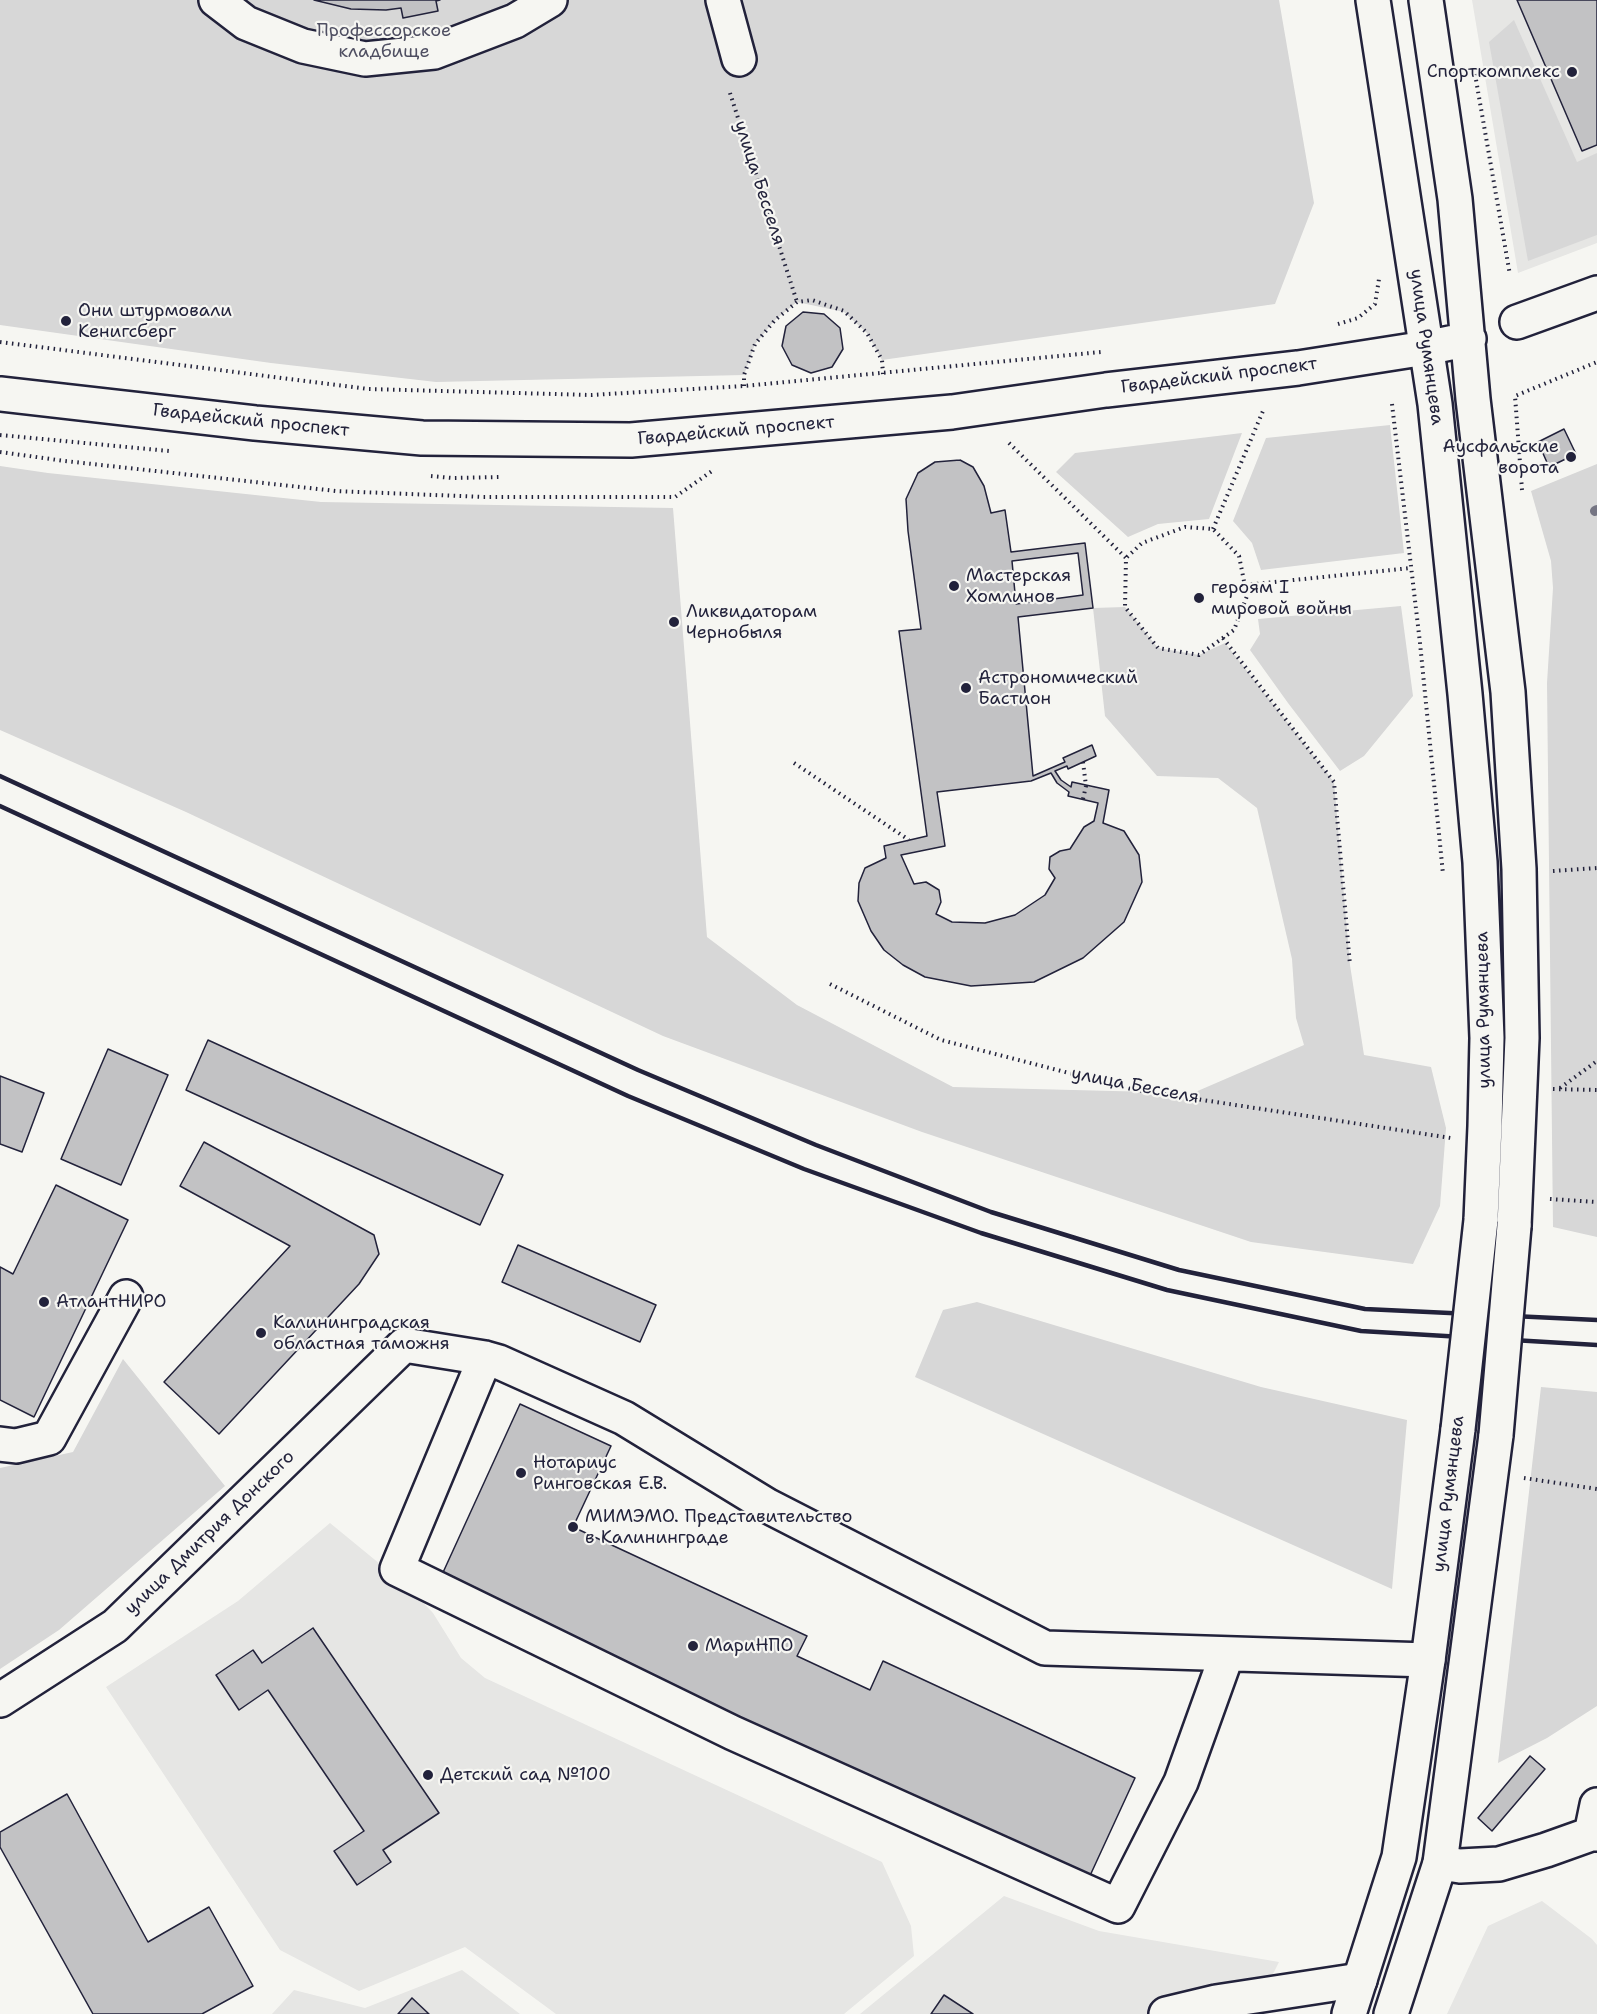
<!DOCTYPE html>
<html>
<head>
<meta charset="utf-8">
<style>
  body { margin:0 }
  canvas { display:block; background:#f6f6f2 }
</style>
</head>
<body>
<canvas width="1597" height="2014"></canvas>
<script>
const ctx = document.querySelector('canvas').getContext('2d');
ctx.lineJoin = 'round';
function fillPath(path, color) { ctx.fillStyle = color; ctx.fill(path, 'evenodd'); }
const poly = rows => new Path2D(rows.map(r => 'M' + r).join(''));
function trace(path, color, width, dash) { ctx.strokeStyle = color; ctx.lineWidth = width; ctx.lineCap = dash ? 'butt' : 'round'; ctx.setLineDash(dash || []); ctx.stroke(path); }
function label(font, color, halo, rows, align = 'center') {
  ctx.font = font + ' "Shantell Sans",sans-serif'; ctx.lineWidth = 4.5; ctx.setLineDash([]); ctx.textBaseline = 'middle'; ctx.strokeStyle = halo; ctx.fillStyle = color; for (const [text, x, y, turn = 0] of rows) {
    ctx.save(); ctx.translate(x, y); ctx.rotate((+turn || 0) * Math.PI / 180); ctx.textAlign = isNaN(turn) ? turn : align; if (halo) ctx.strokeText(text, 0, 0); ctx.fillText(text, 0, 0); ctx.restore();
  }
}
fillPath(poly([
  [1472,0,1597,0,1597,243,1518,273],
  [330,1523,408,1587,433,1613,461,1658,485,1678,882,1862,911,1926,914,1956,844,2014,556,2014,465,1947,359,1991,280,1950,106,1687,238,1601],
  [1004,1896,1099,1931,1279,1962,1253,2014,860,2014],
  [1542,1901,1592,1939,1597,1945,1597,2014,1447,2014,1488,1926],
  [462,1970,520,2014,272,2014,294,1990,365,2008]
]), '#e6e6e4');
fillPath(poly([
  [0,0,1279,0,1314,203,1275,304,882,360,867,333,844,312,797,302,775,320,755,344,744,375,436,382,271,363,0,325],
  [1514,20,1577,162,1597,153,1597,235,1528,261,1489,42],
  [1390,425,1404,553,1261,570,1252,543,1233,521,1266,438],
  [1242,433,1209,519,1158,524,1128,537,1056,472,1075,453],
  [1597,464,1597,1237,1553,1227,1547,683,1553,588,1551,561,1531,491],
  [0,466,48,473,321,502,673,508,707,937,797,1005,953,1087,1193,1093,1304,1045,1296,1018,1292,959,1257,808,1218,778,1157,776,1105,716,1093,608,1125,607,1158,648,1199,655,1225,643,1334,782,1350,965,1364,1055,1431,1067,1446,1128,1440,1206,1413,1264,1251,1242,922,1132,663,1036,186,812,0,730],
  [1401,606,1413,696,1364,756,1340,771,1288,703,1250,650,1260,634,1258,619],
  [977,1302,1261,1387,1407,1420,1392,1589,915,1377,943,1310],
  [123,1359,225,1486,59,1630,0,1669,0,1468,73,1452],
  [1541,1387,1597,1392,1597,1706,1547,1738,1498,1763]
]), '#d7d7d7');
trace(poly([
  [1595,511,1597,510]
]), '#757583', 10);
const building = poly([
  [314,0,440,0,436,1,438,11,403,18,401,8,386,10,351,9,314,0],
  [1517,0,1597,0,1597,145,1582,151,1517,0],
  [803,312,824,314,840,328,843,349,832,367,811,373,792,365,782,346,786,326,803,312],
  [1564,429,1576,454,1549,467,1538,442,1564,429],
  [960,460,973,467,984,486,991,513,1005,510,1011,552,1085,543,1093,608,1018,617,1033,776,1065,762,1063,758,1092,745,1096,756,1068,769,1067,766,1055,771,1061,780,1071,787,1072,782,1109,790,1103,823,1124,831,1139,855,1142,882,1124,922,1083,958,1034,982,971,986,925,977,903,965,884,950,871,931,858,901,859,883,865,868,886,858,884,846,927,836,899,631,921,629,908,531,906,499,918,473,935,462,960,460],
  [1078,553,1083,595,1016,604,1012,561,1078,553],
  [1051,773,1057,783,1069,792,1068,796,1098,803,1094,821,1084,827,1070,849,1060,851,1050,857,1049,869,1055,878,1045,895,1015,915,985,923,952,922,936,914,941,902,939,890,926,882,914,884,901,855,945,846,937,792,1031,781,1051,773],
  [208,1040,503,1175,480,1225,186,1090,208,1040],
  [108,1049,168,1075,121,1185,61,1159,108,1049],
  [0,1076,44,1093,22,1152,0,1144,0,1076],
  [204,1142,374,1235,379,1254,359,1284,219,1434,164,1382,290,1246,180,1186,204,1142],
  [56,1185,128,1220,34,1417,0,1400,0,1267,13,1274,56,1185],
  [518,1245,656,1305,640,1342,502,1282,518,1245],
  [520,1404,611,1446,573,1527,807,1636,797,1656,870,1690,883,1661,1135,1778,1088,1880,440,1579,520,1404],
  [313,1628,439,1813,383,1850,391,1862,357,1885,334,1851,364,1831,268,1690,239,1710,216,1675,253,1650,262,1663,313,1628],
  [1530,1756,1545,1769,1492,1831,1478,1818,1530,1756],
  [67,1794,148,1942,209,1907,253,1986,202,2014,93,2014,0,1847,0,1832,67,1794],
  [944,1995,973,2014,931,2014,944,1995],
  [412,1998,429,2014,398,2014,412,1998]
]);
fillPath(building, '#c2c2c4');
trace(building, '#22223b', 1.5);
const minor = poly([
  [216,0,246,23,303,46,365,59,434,52,515,21,550,0],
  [723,0,739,59],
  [1517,322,1597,293],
  [485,1358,397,1569,733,1733,1118,1906,1181,1782,1227,1654],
  [0,1444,16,1446,49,1438,126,1297],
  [0,1700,115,1626,404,1345,485,1358,499,1362,624,1418,768,1506,1045,1648,1428,1660],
  [1591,1834,1597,1805],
  [1440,1863,1460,1866,1499,1864,1546,1850,1591,1834,1597,1834],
  [1166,2014,1216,2002,1360,1980]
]);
const major = poly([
  [1373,0,1435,404,1465,694,1480,862,1487,1038,1485,1126,1481,1220],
  [1426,0,1455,199,1473,399,1508,692,1519,869,1522,1038,1514,1226],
  [0,394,255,423,422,438,631,440,952,412,1106,390,1298,368,1426,348,1469,339],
  [1349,2014,1399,1857,1428,1660,1458,1429],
  [1391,2014,1440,1863,1496,1435]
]);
trace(minor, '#22223b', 38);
trace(major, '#22223b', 38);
trace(poly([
  [1475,74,1510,275],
  [730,93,797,302],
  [1338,324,1358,318,1375,304,1379,279],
  [0,342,368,389,591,395,744,386,1101,352],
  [744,386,744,375,755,344,775,320,797,302,812,300,844,311,867,333,882,360,883,374],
  [1392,404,1420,643,1443,874],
  [0,435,169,451],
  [1009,443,1126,558,1125,607,1158,648,1199,655,1234,630,1247,596,1239,556,1213,529,1185,527,1142,543,1126,558],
  [0,452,65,461,336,491,483,497,675,497,712,471],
  [431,476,452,478,501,477],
  [1522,490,1515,396,1597,362],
  [1213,529,1263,411],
  [1245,585,1411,568],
  [1223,638,1334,782,1350,965],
  [1083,762,1086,786,1083,799],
  [794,763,909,840],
  [1553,871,1597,868],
  [830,984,941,1040,1131,1089,1451,1138],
  [1560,1088,1597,1061],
  [1553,1089,1597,1090],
  [1550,1199,1597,1202],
  [1524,1478,1597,1489]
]), '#22223b', 4, [1.5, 4.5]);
trace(minor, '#f6f6f2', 33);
trace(major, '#f6f6f2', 33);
trace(poly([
  [0,776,638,1070,816,1145,991,1212,1179,1270,1365,1309,1597,1320],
  [0,806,628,1096,804,1169,981,1233,1167,1290,1361,1331,1597,1345]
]), '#22223b', 4.5);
const majorBridge = poly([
  [1458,1429,1481,1220],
  [1496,1435,1514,1226]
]);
trace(majorBridge, '#22223b', 38, []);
trace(majorBridge, '#f6f6f2', 33);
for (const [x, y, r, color] of [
  [1572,72,6,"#22223b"],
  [66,321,6,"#22223b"],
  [1571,457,6,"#22223b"],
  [954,586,6,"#22223b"],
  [1199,598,6,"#22223b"],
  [674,622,6,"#22223b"],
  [966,688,6,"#22223b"],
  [44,1302,6,"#22223b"],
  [261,1333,6,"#22223b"],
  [521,1473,6,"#22223b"],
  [573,1527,6,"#22223b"],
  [693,1646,6,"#22223b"],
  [428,1775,6,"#22223b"]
]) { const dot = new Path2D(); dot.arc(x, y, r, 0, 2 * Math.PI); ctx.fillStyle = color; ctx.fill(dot); trace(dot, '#f6f6f2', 2); }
label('18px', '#4f4f62', '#f6f6f2', [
  ["Профессорское",384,31],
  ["кладбище",384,52]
]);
label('18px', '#22223b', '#f6f6f2', [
  ["Спорткомплекс",1560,72,"right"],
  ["Они штурмовали",78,311],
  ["Кенигсберг",78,332],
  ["Аусфальские",1559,447,"right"],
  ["ворота",1559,468,"right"],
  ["Мастерская",966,576],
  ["Хомлинов",966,597],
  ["героям I",1211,588],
  ["мировой войны",1211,609],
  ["Ликвидаторам",686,612],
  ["Чернобыля",686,633],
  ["Астрономический",978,678],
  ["Бастион",978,699],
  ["АтлантНИРО",56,1302],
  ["Калининградская",273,1323],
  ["областная таможня",273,1344],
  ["Нотариус",533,1463],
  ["Ринговская Е.В.",533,1484],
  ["МИМЭМО. Представительство",585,1517],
  ["в Калининграде",585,1538],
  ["МариНПО",705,1646],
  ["Детский сад №100",440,1775]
], 'left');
label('18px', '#22223b', '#f6f6f2', [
  ["улица Бесселя",759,183,72],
  ["улица Румянцева",1426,347,82],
  ["Гвардейский проспект",1219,376,-7],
  ["Гвардейский проспект",251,421,6],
  ["Гвардейский проспект",736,431,-5],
  ["улица Румянцева",1484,1010,-91],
  ["улица Бесселя",1135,1086,11],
  ["улица Румянцева",1449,1494,-83],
  ["улица Дмитрия Донского",210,1533,-44]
]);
</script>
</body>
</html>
